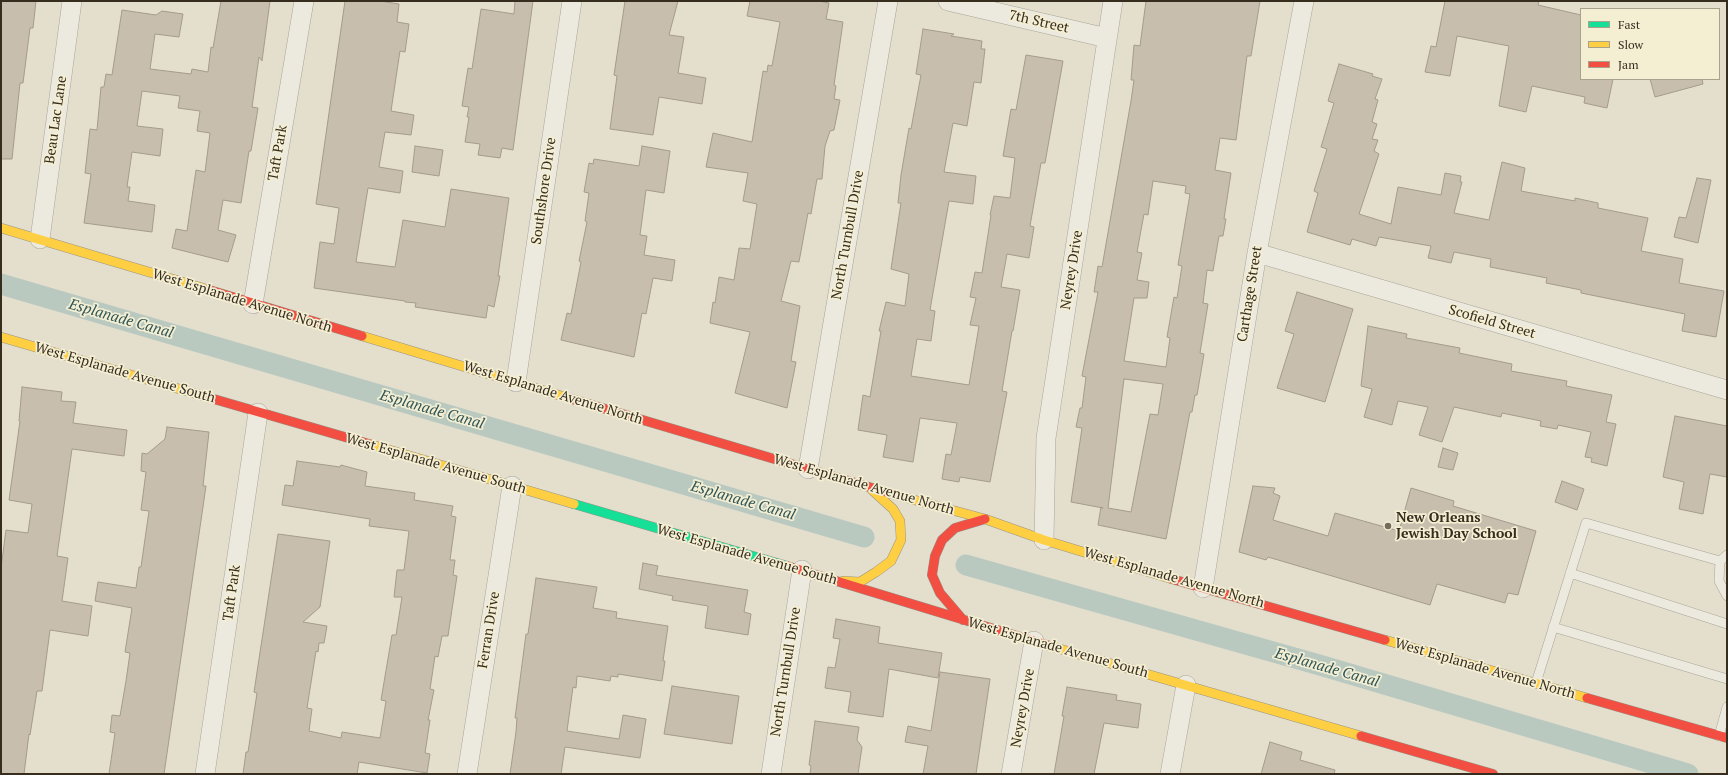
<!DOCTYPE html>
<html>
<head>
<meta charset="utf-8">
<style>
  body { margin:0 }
  #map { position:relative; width:1728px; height:775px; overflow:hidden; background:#e4dfcd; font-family:"PT Serif",serif }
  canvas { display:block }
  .frame { position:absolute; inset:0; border:2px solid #372d1f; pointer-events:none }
  .legend { position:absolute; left:1580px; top:8px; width:140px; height:72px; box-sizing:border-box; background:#f4eed3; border:1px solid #a8a18b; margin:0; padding:5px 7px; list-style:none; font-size:12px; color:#372d1f }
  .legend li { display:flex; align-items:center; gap:8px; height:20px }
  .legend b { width:20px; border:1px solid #a8a18b }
</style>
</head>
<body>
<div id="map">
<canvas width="1728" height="775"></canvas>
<div class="frame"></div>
<ul class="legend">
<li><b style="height:5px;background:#16e098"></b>Fast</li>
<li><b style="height:5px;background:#ffcf43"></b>Slow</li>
<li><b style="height:5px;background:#f24e42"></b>Jam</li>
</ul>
</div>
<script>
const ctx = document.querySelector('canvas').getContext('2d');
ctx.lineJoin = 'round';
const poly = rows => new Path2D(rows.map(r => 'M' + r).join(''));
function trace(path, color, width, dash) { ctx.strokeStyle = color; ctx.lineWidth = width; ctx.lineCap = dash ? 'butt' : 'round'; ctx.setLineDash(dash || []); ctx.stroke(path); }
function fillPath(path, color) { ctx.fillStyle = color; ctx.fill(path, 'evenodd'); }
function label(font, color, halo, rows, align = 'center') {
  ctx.font = font + ' "PT Serif",serif'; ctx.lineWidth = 3.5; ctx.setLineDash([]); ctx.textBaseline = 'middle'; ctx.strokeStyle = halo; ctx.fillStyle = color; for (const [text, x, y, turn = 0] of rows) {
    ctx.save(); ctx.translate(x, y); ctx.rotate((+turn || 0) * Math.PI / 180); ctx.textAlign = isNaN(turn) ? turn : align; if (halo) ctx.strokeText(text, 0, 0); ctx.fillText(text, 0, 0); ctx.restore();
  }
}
trace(poly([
  [1,284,864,537],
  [966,565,1323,666,1688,774]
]), '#b9c9c0', 21);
const building = poly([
  [1,1,36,1,33,28,30,28,23,83,20,83,12,159,1,159,1,1],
  [221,1,270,1,262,61,259,57,252,107,258,108,251,151,249,151,241,203,223,200,218,230,236,235,228,262,172,248,176,229,187,231,196,170,205,172,210,133,197,131,200,111,178,108,180,96,142,91,137,126,163,129,160,156,132,152,127,187,130,187,128,201,155,205,152,232,84,223,91,174,85,173,90,129,97,130,101,87,104,87,106,74,112,75,122,10,156,15,162,11,183,14,179,37,155,34,150,69,191,74,192,69,208,72,211,47,213,48,221,1],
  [345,1,380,1,399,4,397,22,409,24,405,52,400,51,391,111,414,115,411,135,385,132,379,167,403,171,400,193,368,188,356,262,395,267,403,220,445,227,451,189,509,198,498,276,500,276,494,307,488,305,486,318,415,307,416,303,405,302,405,301,314,288,320,242,334,244,339,208,316,204,345,1],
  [515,1,533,1,513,150,502,148,500,158,478,155,480,144,465,142,469,117,467,117,469,107,462,106,468,68,472,69,481,9,514,14,515,1],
  [625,1,678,1,669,35,684,37,678,73,706,78,702,104,659,97,653,135,610,129,617,76,614,75,625,1],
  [750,1,819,1,829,3,826,19,843,22,834,85,836,86,834,99,840,100,834,130,830,131,825,146,822,179,817,179,811,214,808,213,799,262,791,261,781,301,800,306,791,361,796,362,787,408,735,393,750,332,710,323,713,302,715,303,719,277,734,280,739,248,750,249,757,204,743,201,748,173,706,167,713,133,752,142,763,71,767,72,768,65,772,66,780,22,747,16,750,1],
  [1146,1,1260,1,1251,56,1247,56,1236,140,1220,138,1215,170,1231,173,1224,219,1226,219,1223,236,1219,236,1213,271,1207,270,1203,303,1208,304,1200,353,1204,354,1197,395,1195,395,1192,412,1190,412,1166,539,1098,525,1101,507,1103,508,1071,502,1082,428,1076,427,1080,408,1082,408,1086,377,1082,376,1098,292,1094,292,1098,266,1102,267,1131,101,1134,80,1131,80,1134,45,1140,46,1146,1],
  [1153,181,1186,186,1185,193,1190,194,1178,265,1182,266,1177,298,1174,297,1167,337,1170,338,1166,367,1124,361,1134,298,1147,298,1149,282,1137,280,1142,253,1137,252,1144,214,1148,215,1153,181],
  [1124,379,1163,384,1158,415,1150,414,1131,512,1108,508,1124,379],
  [1445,1,1539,1,1538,5,1581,15,1581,79,1613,79,1607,108,1584,103,1585,97,1532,86,1526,112,1499,106,1509,46,1457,36,1450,76,1425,72,1431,46,1436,47,1445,1],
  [923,29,954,34,951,36,982,41,981,49,985,49,981,83,974,82,967,126,953,123,944,172,976,176,973,204,949,201,930,310,935,311,931,341,917,339,911,376,969,385,979,326,970,325,976,298,970,297,975,272,982,273,991,215,990,215,994,196,1010,198,1015,158,1003,156,1011,109,1016,110,1026,55,1063,61,1045,163,1041,163,1030,226,1034,227,1029,258,1007,254,1001,287,1020,290,1013,331,1012,331,1002,391,1007,392,990,482,960,477,959,482,942,479,946,454,951,455,957,423,920,418,913,462,883,457,887,435,858,430,863,395,870,397,881,331,879,331,886,302,905,306,909,274,891,269,901,203,898,203,901,175,909,128,911,129,921,75,916,74,923,29],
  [1339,64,1373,74,1372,76,1382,79,1375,99,1378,100,1372,122,1377,124,1372,139,1378,140,1374,151,1379,154,1359,214,1391,224,1398,187,1441,195,1445,173,1461,176,1460,182,1462,182,1454,213,1489,220,1502,162,1525,168,1521,191,1575,201,1575,198,1598,203,1598,208,1648,218,1641,251,1683,259,1679,283,1724,291,1716,337,1682,331,1685,314,1581,293,1581,290,1546,283,1547,278,1490,267,1491,259,1454,252,1451,263,1428,258,1431,246,1379,237,1376,246,1352,239,1350,245,1307,232,1318,193,1314,191,1327,149,1321,147,1334,103,1328,101,1339,64],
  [1650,79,1702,79,1703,84,1655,97,1650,79],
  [415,146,443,150,439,176,412,172,415,146],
  [642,146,670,151,664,193,646,190,640,235,647,236,644,255,675,260,672,281,653,278,646,314,642,313,634,357,561,340,567,313,571,314,581,262,579,261,587,222,585,221,589,193,584,192,589,163,593,164,594,159,639,166,642,146],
  [1697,178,1711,180,1698,243,1674,237,1679,217,1686,218,1697,178],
  [1297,292,1353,309,1325,402,1277,388,1294,334,1285,331,1297,292],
  [1368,326,1407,334,1406,338,1460,348,1459,353,1512,364,1511,371,1567,381,1566,386,1612,395,1606,422,1616,424,1607,466,1591,462,1592,458,1585,457,1591,432,1558,425,1557,429,1540,426,1541,421,1502,413,1501,417,1454,407,1442,442,1419,435,1428,407,1398,401,1392,425,1364,417,1372,389,1361,386,1368,326],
  [22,387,62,392,61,401,76,402,73,423,127,430,124,456,72,449,57,556,68,558,62,601,92,606,88,636,50,630,42,691,37,691,30,735,29,734,24,774,1,774,1,568,6,530,28,533,32,504,9,500,20,421,19,421,22,387],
  [1675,416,1727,426,1727,477,1710,474,1703,514,1679,509,1684,482,1663,477,1675,416],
  [167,427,209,432,203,486,206,486,164,774,109,774,115,733,110,732,112,715,120,716,126,681,130,653,125,652,132,608,95,601,98,582,136,588,139,567,141,567,149,511,141,510,146,472,141,471,142,453,147,454,165,439,167,427],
  [1443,448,1458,453,1453,470,1438,467,1443,448],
  [297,461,340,467,341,465,367,472,365,486,415,493,414,500,453,506,451,516,456,517,450,560,455,560,453,575,457,576,448,636,442,636,438,657,435,656,430,689,434,690,428,720,430,720,425,753,430,754,427,773,359,762,357,774,243,774,246,752,248,752,257,693,254,692,278,534,330,541,320,607,303,622,327,626,324,643,319,643,318,652,316,651,307,708,312,709,309,731,341,738,342,732,380,738,386,701,381,700,392,635,396,635,402,597,394,597,397,570,404,570,409,531,369,526,370,519,282,505,285,485,293,486,297,461],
  [1562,481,1584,489,1577,510,1555,502,1562,481],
  [1253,486,1275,488,1273,493,1280,496,1273,520,1328,536,1335,513,1399,531,1411,488,1454,501,1453,506,1536,531,1518,595,1508,593,1505,603,1437,584,1430,605,1268,557,1266,560,1239,552,1253,486],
  [643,563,658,566,656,575,748,590,744,612,751,614,748,635,705,628,708,606,672,600,673,596,639,589,643,563],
  [536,578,597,587,593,608,617,612,616,618,668,626,663,661,665,661,662,681,618,674,618,677,611,676,610,681,577,676,576,688,573,687,567,731,619,739,623,715,646,719,640,758,565,747,561,774,510,774,516,732,517,718,515,718,526,634,528,634,536,578],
  [836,619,880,627,878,643,942,653,938,678,889,669,883,717,848,712,851,692,825,688,828,667,835,668,840,639,833,638,836,619],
  [940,672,990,679,976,774,923,774,928,746,905,742,908,726,931,731,940,672],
  [672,686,739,696,732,744,664,734,672,686],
  [1067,687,1117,695,1116,700,1141,704,1138,728,1104,723,1094,774,1054,774,1064,716,1062,716,1067,687],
  [815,721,859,727,857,740,862,747,858,774,810,774,811,766,809,765,815,721],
  [1270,742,1302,752,1300,760,1335,770,1334,774,1261,774,1270,742]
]);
fillPath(building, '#c7beae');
trace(building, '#a49b8d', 1);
const lane = poly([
  [1727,555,1720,561,1719,581,1727,596],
  [1570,573,1727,624],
  [1553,627,1727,679],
  [1536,683,1586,523,1720,561],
  [1719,736,1727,707]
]);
const street = poly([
  [948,1,1107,38],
  [40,239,72,1],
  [1257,253,1727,390],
  [253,304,304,1],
  [516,382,572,1],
  [808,469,888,1],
  [1044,540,1046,438,1113,1],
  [1203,588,1257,253,1304,1],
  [205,774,258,413],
  [467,774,512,486],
  [771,774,802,570],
  [1011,774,1034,641],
  [1170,774,1186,685]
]);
const fast = poly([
  [574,504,787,566]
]);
const slow = poly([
  [1,228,206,289],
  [362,336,565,397],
  [1,337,200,395],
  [369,444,574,504],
  [896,495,985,519,1044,540,1172,579],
  [843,581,860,582,876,572,891,561,901,540,900,521,893,509,872,490],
  [1385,640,1587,698],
  [1050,646,1361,736]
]);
const jam = poly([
  [206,289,362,336],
  [200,395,369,444],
  [565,397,896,495],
  [787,566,1050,646],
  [1172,579,1385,640],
  [963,620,940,593,932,575,935,556,942,540,955,528,985,519],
  [1587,698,1727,738],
  [1361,736,1493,774]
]);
trace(lane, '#a9a496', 10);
trace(street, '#a9a496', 20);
trace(fast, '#999386', 10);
trace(slow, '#999386', 10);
trace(jam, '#999386', 10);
trace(lane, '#ece9df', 9);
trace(street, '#ece9df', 19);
trace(fast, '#16e098', 9);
trace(slow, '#ffcf43', 9);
trace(jam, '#f24e42', 9);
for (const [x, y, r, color] of [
  [1388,526,4,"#746b5c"]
]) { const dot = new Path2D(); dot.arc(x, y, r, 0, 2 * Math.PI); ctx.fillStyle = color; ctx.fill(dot); trace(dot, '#f4eed3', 1.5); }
label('14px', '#372d1f', '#f4eed3', [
  ["7th Street",1039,22,13],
  ["Beau Lac Lane",56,120,-82],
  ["Taft Park",278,153,-80],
  ["Southshore Drive",544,191,-82],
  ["North Turnbull Drive",848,235,-80],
  ["Neyrey Drive",1072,270,-81],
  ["Carthage Street",1250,294,-81],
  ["West Esplanade Avenue North",242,301,17],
  ["Scofield Street",1492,322,16],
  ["West Esplanade Avenue South",125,373,16],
  ["West Esplanade Avenue North",553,393,17],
  ["West Esplanade Avenue South",436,464,16],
  ["West Esplanade Avenue North",864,485,16],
  ["West Esplanade Avenue South",747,555,16],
  ["West Esplanade Avenue North",1174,578,16],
  ["Taft Park",232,593,-82],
  ["Ferran Drive",489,630,-81],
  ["West Esplanade Avenue South",1058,648,16],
  ["West Esplanade Avenue North",1485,669,16],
  ["North Turnbull Drive",786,672,-81],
  ["Neyrey Drive",1023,708,-80]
]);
label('bold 14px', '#372d1f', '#f4eed3', [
  ["New Orleans",1396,518],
  ["Jewish Day School",1396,534]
], 'left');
label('italic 15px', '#2e5557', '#f4eed3', [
  ["Esplanade Canal",121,319,16],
  ["Esplanade Canal",432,410,16],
  ["Esplanade Canal",743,501,16],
  ["Esplanade Canal",1327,668,16]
]);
</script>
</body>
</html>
